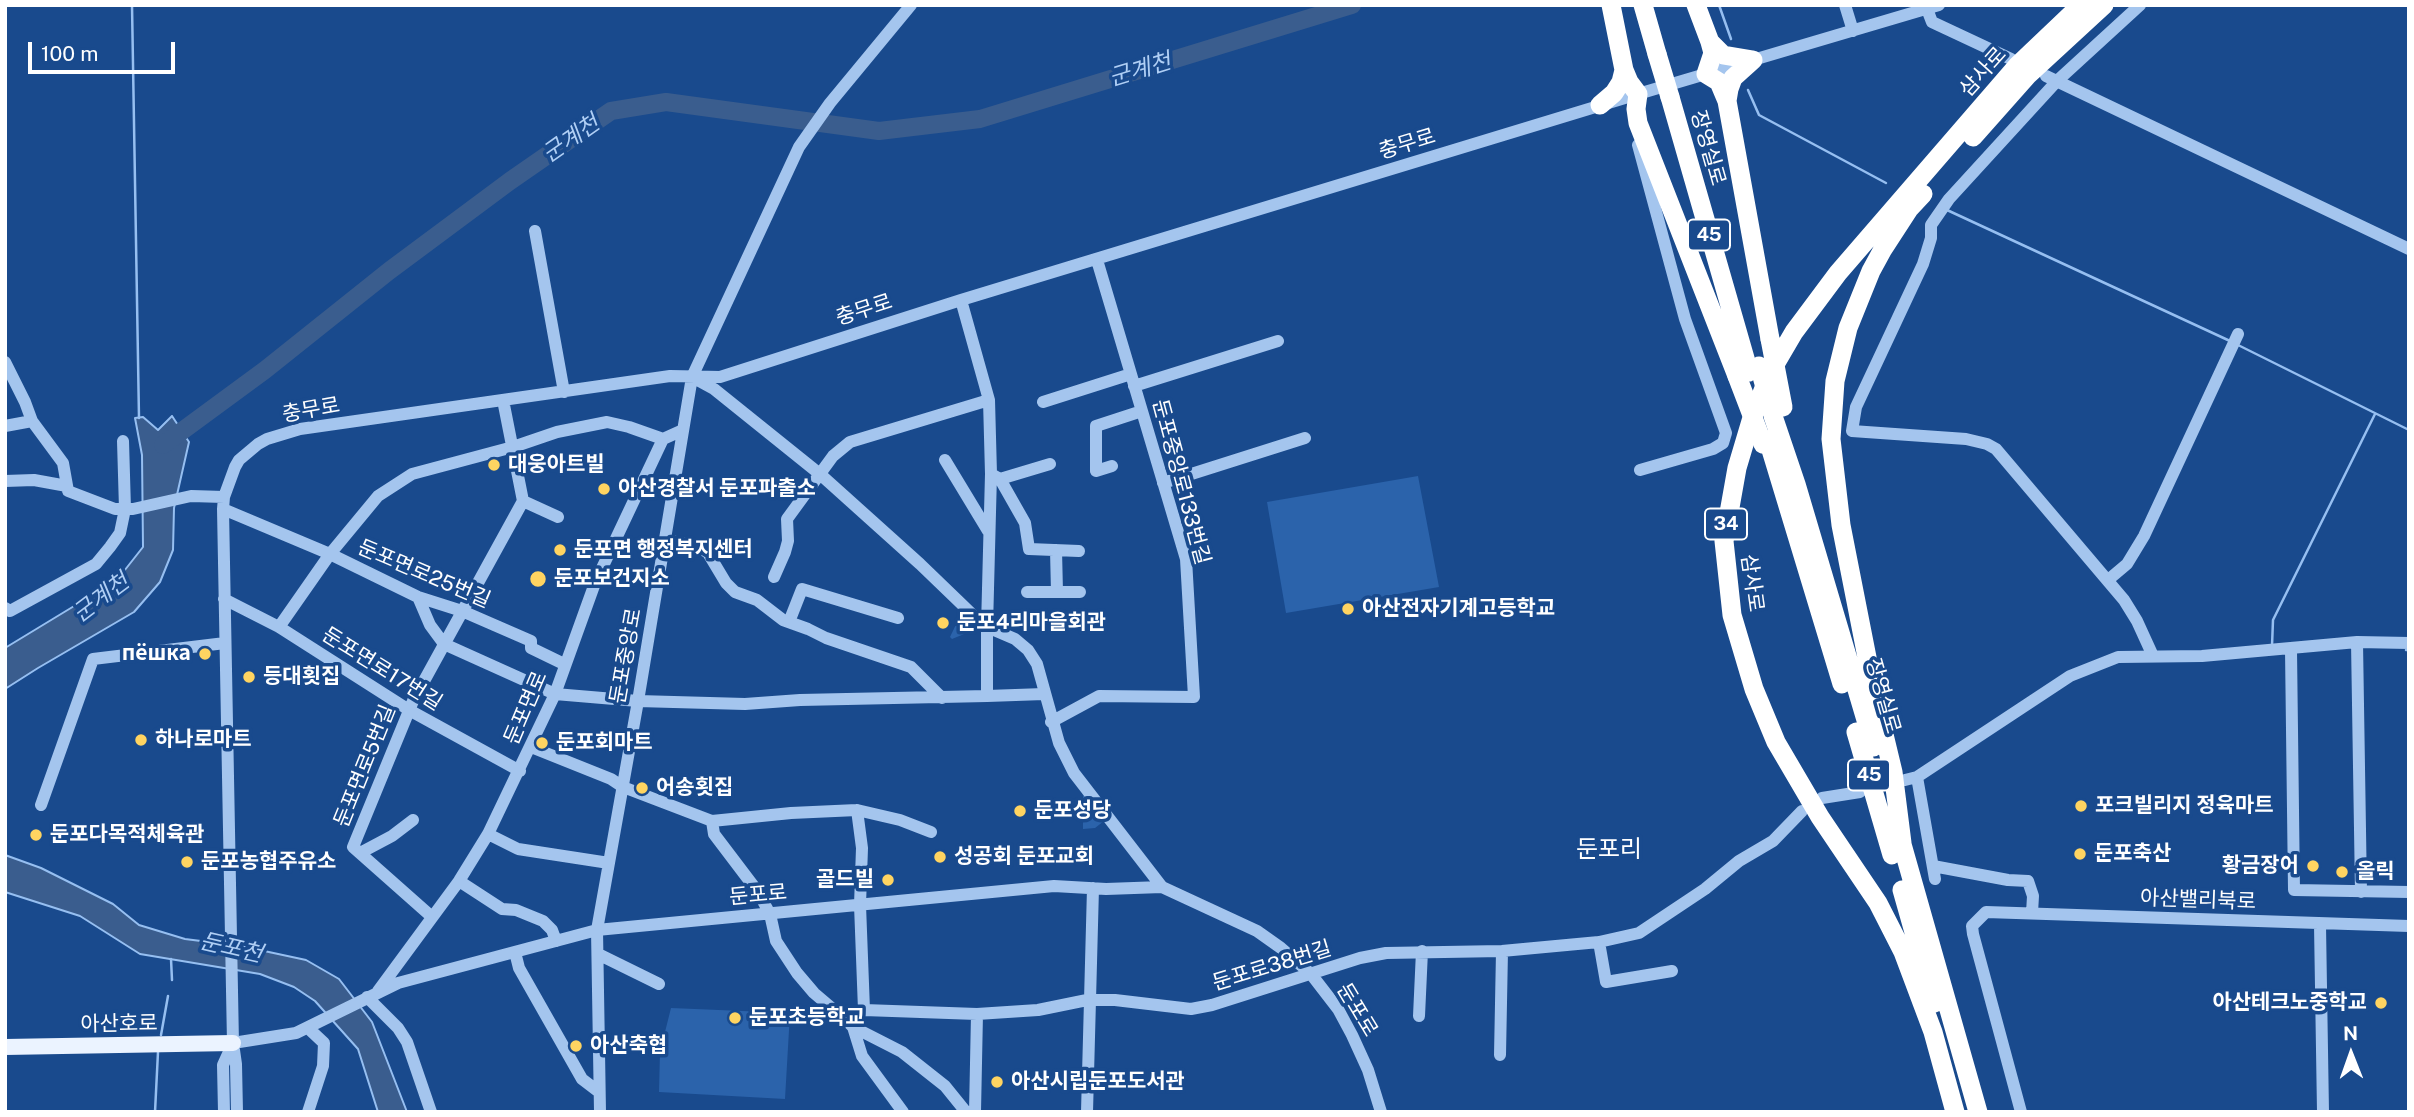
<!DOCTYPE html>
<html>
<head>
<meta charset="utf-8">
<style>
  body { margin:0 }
  #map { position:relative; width:2414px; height:1117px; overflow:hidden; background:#194a8d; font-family:"Public Sans",sans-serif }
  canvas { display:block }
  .frame { position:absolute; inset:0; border:7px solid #fff; pointer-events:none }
  .north { position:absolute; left:2316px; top:1019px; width:70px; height:70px; -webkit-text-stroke:5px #194a8d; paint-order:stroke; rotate:359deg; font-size:19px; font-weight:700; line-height:28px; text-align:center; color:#fff }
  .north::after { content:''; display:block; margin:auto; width:24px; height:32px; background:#fff; clip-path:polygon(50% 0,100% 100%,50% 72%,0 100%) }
  .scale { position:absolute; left:28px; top:42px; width:147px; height:32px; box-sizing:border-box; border:4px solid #fff; border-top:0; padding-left:9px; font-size:21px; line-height:24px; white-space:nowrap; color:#fff; -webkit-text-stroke:5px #194a8d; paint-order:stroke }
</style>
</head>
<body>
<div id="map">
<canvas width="2414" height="1117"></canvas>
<div class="frame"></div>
<div class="north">N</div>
<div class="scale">100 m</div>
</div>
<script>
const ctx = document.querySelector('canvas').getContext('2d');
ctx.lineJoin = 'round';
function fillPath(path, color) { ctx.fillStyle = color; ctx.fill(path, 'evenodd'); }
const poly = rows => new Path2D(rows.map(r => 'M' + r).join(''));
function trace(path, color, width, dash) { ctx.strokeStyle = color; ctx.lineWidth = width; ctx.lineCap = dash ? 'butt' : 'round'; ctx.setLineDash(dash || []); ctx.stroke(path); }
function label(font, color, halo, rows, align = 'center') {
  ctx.font = font + ' "Public Sans","Noto Sans KR",sans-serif'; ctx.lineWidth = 7; ctx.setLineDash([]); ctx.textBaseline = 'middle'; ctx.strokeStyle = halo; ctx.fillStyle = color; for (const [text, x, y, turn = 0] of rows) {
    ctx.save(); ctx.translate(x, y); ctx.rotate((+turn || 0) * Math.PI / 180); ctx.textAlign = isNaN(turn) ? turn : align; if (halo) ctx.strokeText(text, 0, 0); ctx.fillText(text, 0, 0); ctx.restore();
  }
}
fillPath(poly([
  [1418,476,1439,587,1286,613,1267,502],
  [961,614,980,628,980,632,969,632,952,639,950,637],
  [1083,795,1104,821,1095,828,1083,829],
  [671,1008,790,1013,785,1099,659,1092,660,1052]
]), '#2b63ab');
const water = poly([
  [172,416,189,442,174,508,173,550,160,582,134,612,38,668,5,689,5,648,117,580,143,547,142,455,135,418,143,417,158,430,172,416],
  [5,855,41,868,113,904,139,925,185,939,241,946,306,960,339,979,372,1022,407,1112,378,1112,358,1049,315,1001,294,987,260,974,140,954,80,916,5,892,5,855]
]);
fillPath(water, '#3a5d8e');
trace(water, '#96bff1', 2);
trace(poly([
  [132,5,139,418],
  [1719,5,1731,39],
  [1748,90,1759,115,1886,183],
  [1947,210,2230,341],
  [2236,344,2409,430],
  [2272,646,2273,620,2375,414],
  [2406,650,2409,650],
  [171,959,172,980],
  [161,1035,168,996],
  [155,1112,158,1052]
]), '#96bff1', 2.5);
trace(poly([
  [163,445,265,370,389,271,510,181,611,111,666,102,879,131,980,119,1352,5]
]), '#3a5d8e', 18);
trace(poly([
  [1845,5,1853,31],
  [2140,5,2057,81,1949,199,1931,225,1931,238,1923,264,1856,407,1852,431,1966,439,1987,444,1996,449,2124,600,2137,621,2153,656],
  [1927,9,1932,22,2011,59],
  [2046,76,2409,249],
  [1638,145,1685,319,1726,433,1723,443,1713,449,1640,470],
  [535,231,564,392],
  [961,300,989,400,991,474,987,627,987,696,1044,694],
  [5,362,25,402,32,421,63,463,68,491,115,509,133,509,191,496,224,497],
  [692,377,714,389,821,475,920,564,976,618,987,627,1015,639,1028,650,1037,664,1059,743,1074,773,1162,887,1257,931,1281,948,1311,974,1338,1009,1352,1035,1368,1070,1381,1112],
  [1134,386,1278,341],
  [503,400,523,501],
  [1043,402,1131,374],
  [5,426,32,421],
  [945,460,988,531],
  [1112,466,1096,471,1096,426,1142,411],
  [991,474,1000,479,1025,523,1029,549,1079,551],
  [1000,479,1050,464],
  [5,481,34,480,67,486],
  [1163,483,1305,438],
  [223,509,330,554,418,597,462,611,531,641,531,648,564,664],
  [665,540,697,546,708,553,726,583,735,592,757,600,783,620,808,629,826,638,911,667,942,698],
  [1056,550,1057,592],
  [774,577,785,552,788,541,787,519,833,456,850,442,989,400],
  [2108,580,2127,564,2144,536,2238,334],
  [1027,592,1080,592],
  [418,597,430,625,444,644,555,694,638,701,745,704,800,700,987,696],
  [224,599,279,627,409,710,520,771],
  [5,608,10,611,96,564,110,547,120,533,125,509,123,441],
  [789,622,802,589,898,618],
  [279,627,330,554,378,496,412,474,513,447,557,432,607,422,629,427,663,439],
  [2357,642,2361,892],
  [2291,650,2294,890,2409,892],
  [1051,722,1099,696,1194,697,1186,559,1097,260],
  [531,747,611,779,623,787,712,821,791,813,857,810,900,820,931,832],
  [1917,777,1935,879],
  [1905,780,1917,777,2070,676,2118,657,2202,656,2357,642,2409,643],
  [1822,798,1860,792],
  [41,805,93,659,225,643],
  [857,810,862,848,860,905,864,1010],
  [712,821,714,834,758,892,770,914,776,941,797,973,814,993,841,1016,864,1010,977,1014,1038,1010,1087,1000,1115,1000,1191,1009,1212,1005,1360,958,1386,953,1502,951,1599,942,1639,933,1705,889,1739,861,1773,841,1802,811],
  [488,834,518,849,609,863],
  [360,853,392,836,413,820],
  [1933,866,2008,880,2028,881,2033,896,2032,913],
  [459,881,502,909,516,910,543,921,552,930,556,941],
  [432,917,353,847,413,701,523,501,558,517],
  [2320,925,2323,1112],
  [1599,942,1606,982,1672,971],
  [515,952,519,968,582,1079,599,1092],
  [598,954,659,984],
  [378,991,459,881,488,834,555,694,595,583,663,439,683,430],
  [367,997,398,1028,407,1042,431,1112],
  [1419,1016,1422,951],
  [849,1023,853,1027,862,1056,903,1112],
  [853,1027,902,1052,945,1086,966,1112],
  [308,1028,324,1043,323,1066,308,1112],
  [233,1043,296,1033,398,983,597,930,1054,886,1106,889,1162,887],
  [1500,1055,1502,951],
  [224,1112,223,1065,233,1043],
  [237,1112,236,1064,233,1043,223,509,224,497,235,467,239,460,258,444,267,439,300,429,670,376,720,377,961,300,1638,94,1939,5],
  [600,1112,597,930,638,701,692,377,799,147,830,103,911,5],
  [975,1112,977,1014],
  [1087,1112,1093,888],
  [2021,1112,1973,934,1972,926,1986,912,2409,926]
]), '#a4c5ee', 12);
trace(poly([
  [5,1047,233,1043]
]), '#ebf3ff', 16);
trace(poly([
  [1611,5,1624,70,1629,82,1638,94,1636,109,1638,123,1737,376],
  [1643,5,1657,54],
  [1696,5,1710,42,1713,53,1706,74,1719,82,1727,101,1770,339],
  [1710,42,1723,55,1753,60],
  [1670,97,1749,372],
  [1727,101,1729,89,1733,78,1753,60],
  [1600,105,1614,93,1621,82,1624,70],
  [1973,137,2028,75,2104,5],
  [1773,416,1796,484,1874,747],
  [1768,440,1842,684],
  [1856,732,1892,855],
  [1898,830,1978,1112],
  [1902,843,1893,772,1874,693,1841,525,1831,439,1835,381,1848,328,1871,271,1883,249,1909,209,1923,194],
  [1902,890,1934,1003],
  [1955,1112,1933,1032,1903,952,1878,903,1820,817,1776,742,1754,689,1732,615,1724,541,1737,468,1751,421,1770,373,1794,332,1838,273,2017,66,2081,5]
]), '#fff', 19);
trace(poly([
  [1657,54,1670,97],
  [1770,339,1783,407],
  [1759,366,1772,412],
  [1737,376,1763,444]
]), '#fff', 19);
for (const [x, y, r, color] of [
  [494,465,7,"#ffd461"],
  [604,489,7,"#ffd461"],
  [560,550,7,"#ffd461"],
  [538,579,9,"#ffd461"],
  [1348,609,7,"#ffd461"],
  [943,623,7,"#ffd461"],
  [205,654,7,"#ffd461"],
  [249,677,7,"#ffd461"],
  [141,740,7,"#ffd461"],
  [542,743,7,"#ffd461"],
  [642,788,7,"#ffd461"],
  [2081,806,7,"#ffd461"],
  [1020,811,7,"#ffd461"],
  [36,835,7,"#ffd461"],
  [2080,854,7,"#ffd461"],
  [940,857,7,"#ffd461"],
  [187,862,7,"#ffd461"],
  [2313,866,7,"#ffd461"],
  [2342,872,7,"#ffd461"],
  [888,880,7,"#ffd461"],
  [2381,1003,7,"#ffd461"],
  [735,1018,7,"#ffd461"],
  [576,1046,7,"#ffd461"],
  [997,1082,7,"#ffd461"]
]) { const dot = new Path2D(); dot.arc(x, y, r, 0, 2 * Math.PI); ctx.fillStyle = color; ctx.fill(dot); trace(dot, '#194a8d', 2.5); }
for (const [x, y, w] of [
  [1709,235,42],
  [1726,524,42],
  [1869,775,42]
]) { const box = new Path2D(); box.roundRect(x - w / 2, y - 15.5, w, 31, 5); ctx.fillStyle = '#194a8d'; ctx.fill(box); trace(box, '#fff', 2); }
label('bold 19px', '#fff', null, [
  ["45",1709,235],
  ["34",1726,524],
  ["45",1869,775]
]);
label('21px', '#fff', '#194a8d', [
  ["삼사로",1983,72,-48],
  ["충무로",1407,144,-17],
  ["장영실로",1708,148,74],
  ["충무로",864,310,-18],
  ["충무로",311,410,-10],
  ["둔포중앙로133번길",1181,482,75],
  ["둔포면로25번길",424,574,23],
  ["삼사로",1752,583,82],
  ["둔포중앙로",626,656,-80],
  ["둔포면로17번길",382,669,32],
  ["장영실로",1883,696,74],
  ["둔포면로",526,708,-67],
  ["둔포면로5번길",365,766,-68],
  ["둔포로",758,895,-5],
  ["아산밸리북로",2198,900,2],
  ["둔포로38번길",1272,966,-17],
  ["둔포로",1357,1010,59],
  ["아산호로",119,1024,-1]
]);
label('bold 21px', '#fff', '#194a8d', [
  ["대웅아트빌",508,465],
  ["아산경찰서 둔포파출소",618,489],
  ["둔포면 행정복지센터",574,550],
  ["둔포보건지소",554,579],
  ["아산전자기계고등학교",1362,609],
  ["둔포4리마을회관",957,623],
  ["пёшка",191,654,"right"],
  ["등대횟집",263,677],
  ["하나로마트",155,740],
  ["둔포회마트",556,743],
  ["어송횟집",656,788],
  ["포크빌리지 정육마트",2095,806],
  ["둔포성당",1034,811],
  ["둔포다목적체육관",50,835],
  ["둔포축산",2094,854],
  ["성공회 둔포교회",954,857],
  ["둔포농협주유소",201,862],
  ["황금장어",2299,866,"right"],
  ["올릭",2356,872],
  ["골드빌",874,880,"right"],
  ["아산테크노중학교",2367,1003,"right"],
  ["둔포초등학교",749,1018],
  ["아산축협",590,1046],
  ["아산시립둔포도서관",1011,1082]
], 'left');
label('italic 23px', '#b0cff5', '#194a8d', [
  ["군계천",1140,70,-17],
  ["군계천",571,139,-35],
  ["군계천",101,598,-37],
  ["둔포천",231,948,13]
]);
label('24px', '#fff', '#194a8d', [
  ["둔포리",1609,850]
]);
</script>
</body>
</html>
